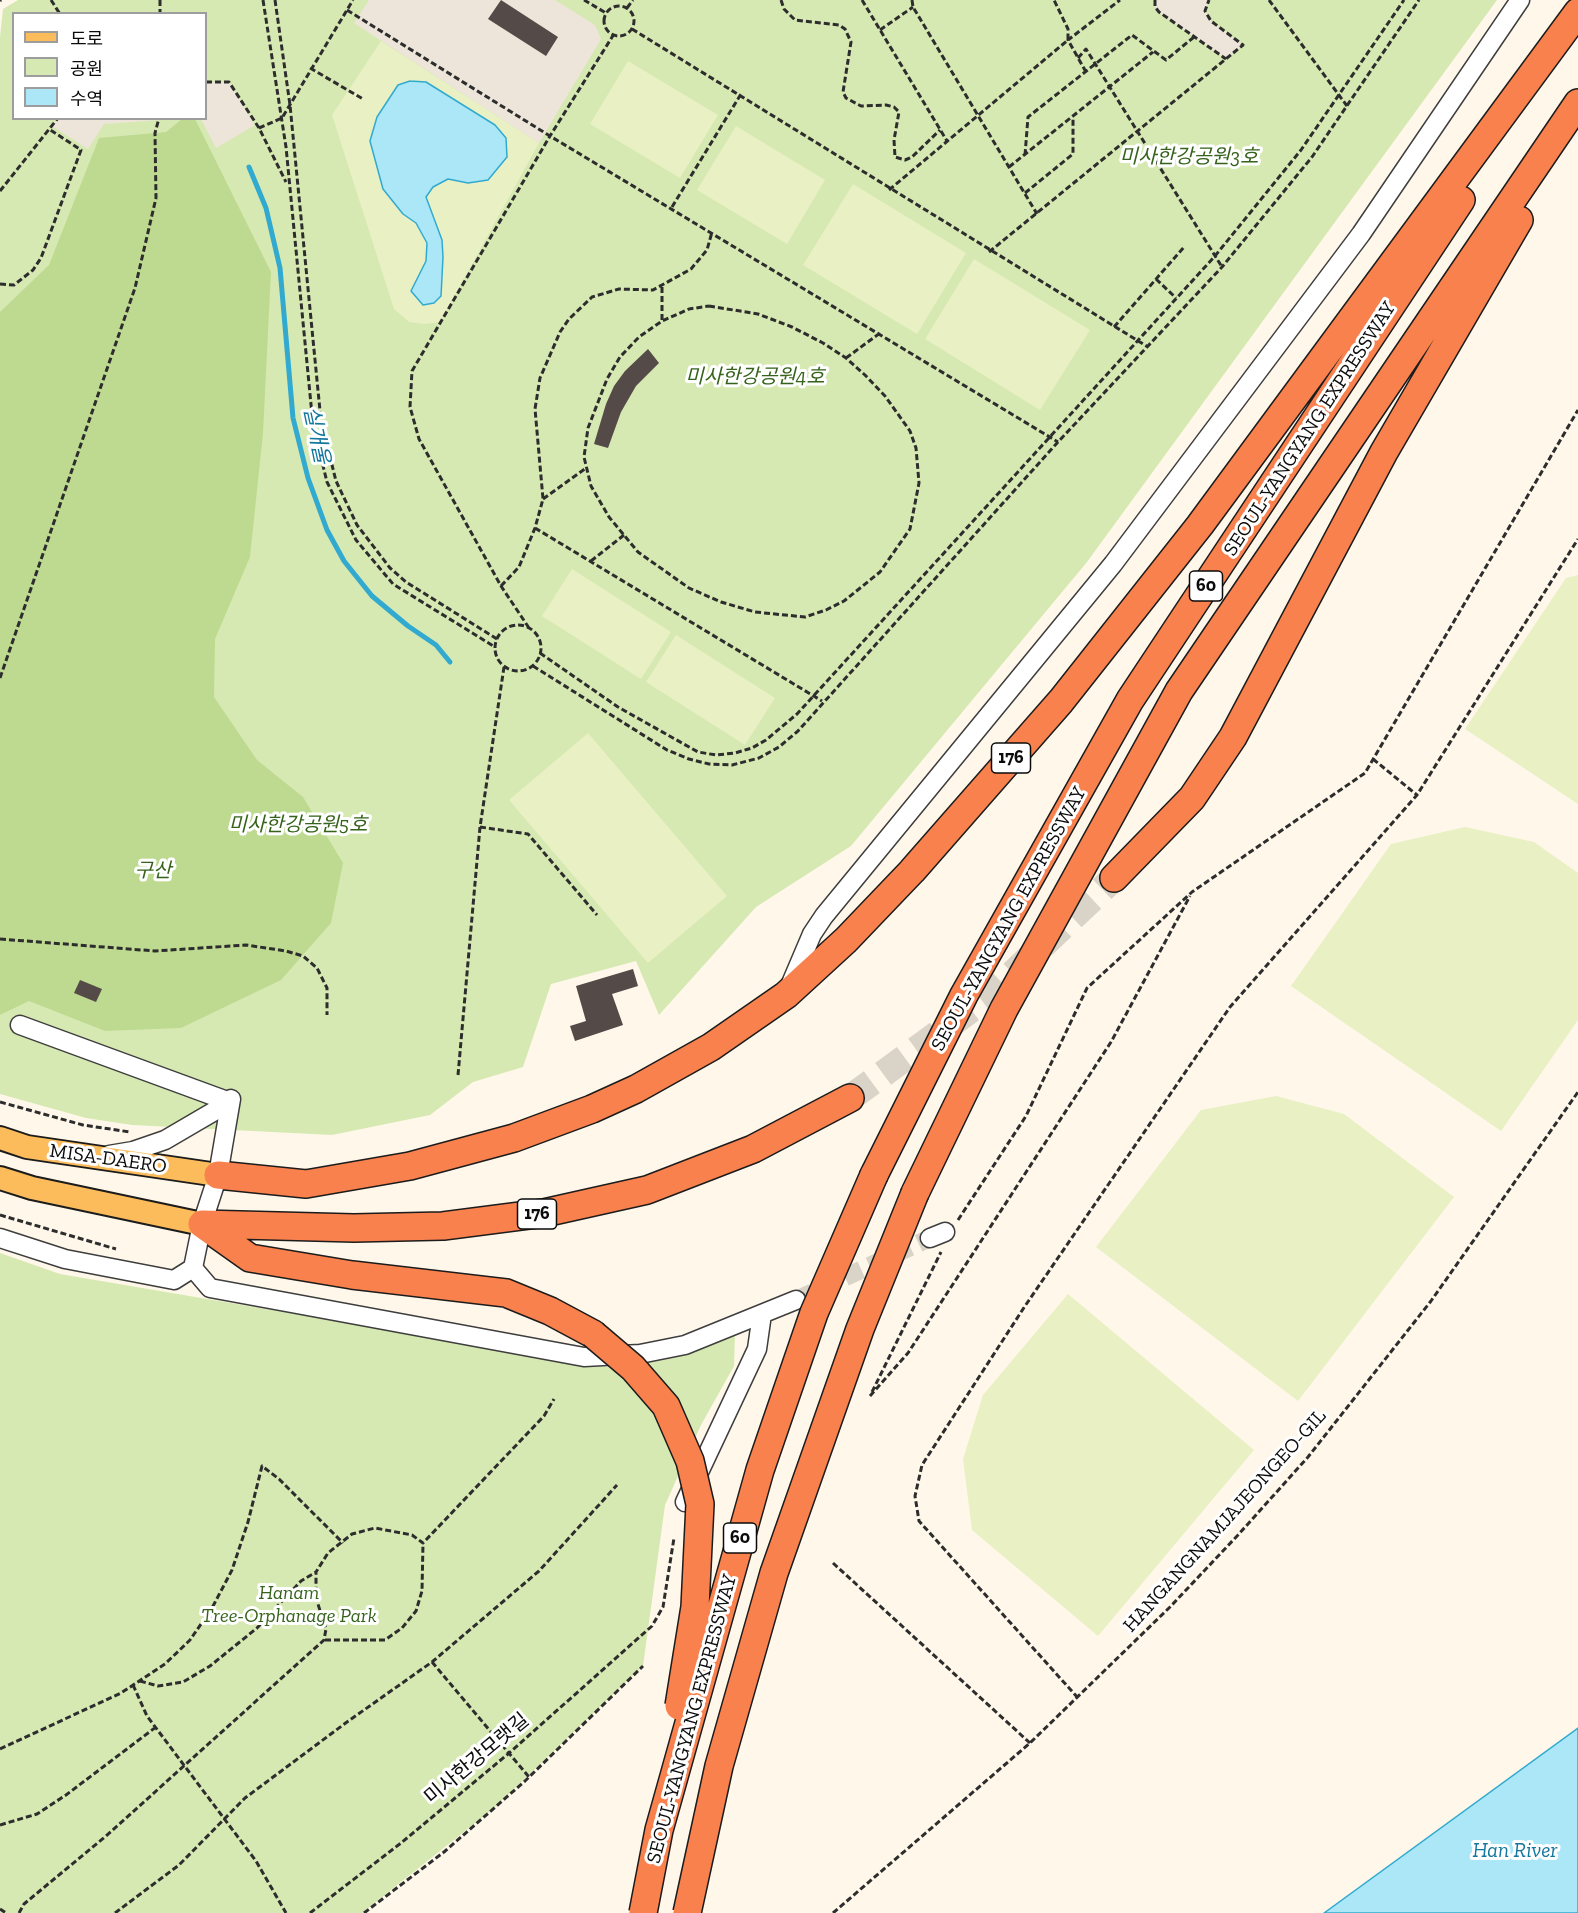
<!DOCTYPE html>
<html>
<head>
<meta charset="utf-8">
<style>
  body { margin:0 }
  #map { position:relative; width:1578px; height:1913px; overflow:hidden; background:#fff7e9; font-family:"Zilla Slab","Noto Sans KR",serif }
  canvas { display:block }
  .legend { position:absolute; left:12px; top:12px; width:195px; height:108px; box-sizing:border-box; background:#fff; border:2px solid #9d9d9d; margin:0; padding:8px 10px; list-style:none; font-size:18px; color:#0b0b0b }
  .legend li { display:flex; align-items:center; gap:12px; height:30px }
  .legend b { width:30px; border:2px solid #9d9d9d }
</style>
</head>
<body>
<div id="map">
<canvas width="1578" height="1913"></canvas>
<ul class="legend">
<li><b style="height:8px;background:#fcbc5c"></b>도로</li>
<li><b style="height:16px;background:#d7e9b2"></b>공원</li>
<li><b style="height:16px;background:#ace7f7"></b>수역</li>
</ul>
</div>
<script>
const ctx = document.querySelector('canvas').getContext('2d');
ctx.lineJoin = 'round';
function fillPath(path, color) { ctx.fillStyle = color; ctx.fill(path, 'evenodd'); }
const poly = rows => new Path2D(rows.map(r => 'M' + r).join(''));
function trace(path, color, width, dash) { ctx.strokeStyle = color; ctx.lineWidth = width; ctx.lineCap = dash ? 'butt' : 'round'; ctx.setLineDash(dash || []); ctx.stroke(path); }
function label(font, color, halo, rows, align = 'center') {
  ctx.font = font + ' "Zilla Slab","Noto Sans KR",serif'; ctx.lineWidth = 6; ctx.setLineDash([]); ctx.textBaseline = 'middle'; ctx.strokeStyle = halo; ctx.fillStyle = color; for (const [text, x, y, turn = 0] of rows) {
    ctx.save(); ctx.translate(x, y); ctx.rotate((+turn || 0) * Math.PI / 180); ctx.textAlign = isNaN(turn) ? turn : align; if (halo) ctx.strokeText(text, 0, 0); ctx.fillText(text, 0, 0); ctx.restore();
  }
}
fillPath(poly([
  [18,0,1497,0,1087,562,851,846,756,907,659,1015,636,961,551,984,523,1067,473,1082,430,1115,332,1135,132,1125,86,1118,0,1094,0,37,3,9],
  [14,14,206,14,206,118,14,118],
  [0,1253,60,1274,619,1369,687,1355,735,1334,734,1366,701,1425,665,1505,643,1666,494,1808,362,1913,0,1913]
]), '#d7e9b2');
fillPath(poly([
  [182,119,195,119,271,272,263,433,250,557,215,639,214,697,257,760,303,797,343,863,331,923,281,980,181,1028,105,1031,29,1001,0,1015,0,312,49,265,99,138,166,132]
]), '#beda91');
fillPath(poly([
  [381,41,539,143,440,322,425,324,409,322,394,309,332,115],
  [628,61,718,115,680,178,590,124],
  [736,126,825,180,787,244,697,190],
  [853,184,966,253,917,334,803,265],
  [974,259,1090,330,1040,410,925,339],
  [572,569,671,632,641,679,542,616],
  [1578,575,1578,804,1465,729,1566,578],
  [676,635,775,698,745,745,646,682],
  [588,733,727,896,648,963,509,800],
  [1465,827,1534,842,1578,873,1578,1020,1501,1131,1291,986,1391,844],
  [1276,1096,1344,1114,1454,1197,1298,1401,1096,1247,1201,1110],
  [1068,1294,1254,1450,1098,1636,972,1530,963,1459,983,1395]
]), '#e8f0c4');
fillPath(poly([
  [369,0,555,0,595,25,601,39,539,143,354,23],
  [1155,0,1209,0,1205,11,1211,21,1243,45,1226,59,1159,12,1155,7],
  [206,82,229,82,255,125,216,148,201,119,206,118],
  [58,118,174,118,174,119,104,124,88,149,52,126]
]), '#ede5d9');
const water = poly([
  [410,81,426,82,495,125,506,138,507,157,488,180,468,183,448,179,433,187,426,197,442,240,443,257,441,296,434,303,423,305,411,291,426,261,427,243,416,223,403,214,383,189,370,141,377,117,398,85,410,81],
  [1578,1728,1578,1913,1324,1913,1578,1728]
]);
fillPath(water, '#ace7f7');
trace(water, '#32aad0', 1.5);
trace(poly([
  [249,167,266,208,280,268,293,418,308,478,327,530,344,561,372,596,408,626,436,645,450,662]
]), '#32aad0', 5);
fillPath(poly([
  [501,0,558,37,546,56,488,19],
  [648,349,659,363,636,386,621,412,608,448,594,444,606,404,614,386,625,371],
  [633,969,638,986,612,994,623,1025,575,1041,570,1026,586,1021,576,986],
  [80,980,102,989,96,1002,74,993]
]), '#544a47');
trace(poly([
  [796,1300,930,1238]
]), '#dad4c8', 18, [18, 9]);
trace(poly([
  [850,1098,988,997,1114,878]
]), '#dad4c8', 27, [27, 14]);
const minor = poly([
  [789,988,812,934,824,916,1113,564,1361,234,1520,0],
  [20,1025,230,1102],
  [109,1155,133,1151,165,1140,230,1102],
  [0,1238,65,1259,174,1280,193,1268,202,1224,218,1175,231,1099],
  [930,1238,945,1232],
  [193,1268,210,1288,584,1357,640,1354,685,1345,796,1300],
  [685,1502,757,1349,762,1314]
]);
const major = poly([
  [0,1138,27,1147,218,1175],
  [0,1178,32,1188,202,1224]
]);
const highway = poly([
  [1114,878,1192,798,1233,737,1384,452,1519,220],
  [218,1175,306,1184,410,1166,514,1138,592,1109,636,1089,711,1047,786,995,846,940,912,871,1061,701,1200,525,1578,12],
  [874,1175,964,995,1130,700,1461,200],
  [915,1193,1004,1009,1179,691,1578,103],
  [202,1224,354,1228,443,1226,544,1213,647,1190,753,1149,850,1098],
  [202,1224,250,1258,352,1275,506,1293,550,1311,593,1334]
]);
trace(minor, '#3e3e3e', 21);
trace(major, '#1c1c1c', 26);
trace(highway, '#1c1c1c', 30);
trace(poly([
  [51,0,60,14],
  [160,0,160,14],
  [263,0,286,147,313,425,327,482,356,540,393,584,495,647],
  [275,0,290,105,321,421,336,481,357,525,390,568,406,582,497,639],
  [584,0,606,13],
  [781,0,784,9,795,20,839,25,845,29,851,42,843,92,846,98,861,106,886,105,894,107,899,112,894,140,895,157,905,160,912,157,940,130],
  [862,0,947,141],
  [912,0,913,7,1037,214],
  [1155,0,1155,7,1159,12,1226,59],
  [1269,0,1347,106],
  [0,1,1,0],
  '604 21a15 15 0 1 1 30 0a15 15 0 1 1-30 0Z',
  [627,8,633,0],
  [347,10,550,136,1058,442],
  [632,29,1148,347],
  [880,30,913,7],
  [1078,58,1086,49,1222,267],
  [310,68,363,99],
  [1086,72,1068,40,1120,0],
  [206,82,229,82,259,128,286,182],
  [259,128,282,118,353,0],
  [1025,155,1028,117,1132,35,1166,60,1194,37],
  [1009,167,1153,52],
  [889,190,1068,40,1068,29,1054,0],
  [0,191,58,118],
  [1025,193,1073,154,1073,117],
  [672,207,741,94],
  [989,252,1243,45,1211,21,1205,11,1209,0],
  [1156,279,1176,298],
  [0,284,14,285,33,270,41,258,81,150,49,129],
  [662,287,662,321],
  [709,306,758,314,792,327,823,343,846,358,865,375,885,396,910,431,916,448,919,483,910,529,880,572,844,601,826,610,805,617,755,612,721,602,689,588,638,552,609,517,591,486,584,457,588,428,607,379,620,357,639,337,662,321,689,309,709,306],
  [1114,327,1185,246],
  [846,358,880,333],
  [543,499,586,468],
  [535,528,822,701],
  [591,561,624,535],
  [501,586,519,567,535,528,543,499,535,409,540,378,560,332,569,319,592,297,619,289,653,290,691,269,707,250,712,232],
  '495 648a23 23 0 1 1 46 0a23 23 0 1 1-46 0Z',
  [529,628,501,586,419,439,410,407,412,371,550,136,614,34],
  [540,653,618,707,698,752,716,755,735,753,752,748,766,740,797,714,1215,256,1301,150,1404,0],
  [533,666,667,750,689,759,709,764,732,765,759,758,779,747,798,731,1058,442,1222,267,1312,157,1419,0],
  [0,678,135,288,156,198,155,133,159,118],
  [1373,759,1417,795],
  [480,827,528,834,597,915],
  [0,939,155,951,246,945,286,951,303,956,317,968,327,988,327,1015],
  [458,1075,480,827,504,667],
  [0,1102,83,1125,130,1132],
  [0,1215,116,1249],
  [958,1220,1026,1116,1087,988,1192,892,1365,773,1578,410],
  [872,1392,941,1252],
  [870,1396,908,1353,1111,1042,1190,896],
  [833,1563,1030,1743],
  [325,1640,385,1640,402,1628,416,1611,422,1591,423,1543],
  [432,1662,529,1777],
  [140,1681,158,1686,183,1682,210,1666,257,1628,301,1581,316,1572],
  [133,1685,147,1716,256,1861,286,1913],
  [1078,1698,919,1521,915,1496,922,1465,1025,1306,1230,1007,1417,795,1578,539],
  [0,1749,121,1693,165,1664,190,1640,212,1608,232,1570,248,1522,262,1466,279,1479,343,1543],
  [0,1825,37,1814,66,1795,156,1727],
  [0,1909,6,1913],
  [19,1913,24,1904,106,1836,324,1640,326,1629,316,1598,316,1572,328,1553,352,1534,375,1528,412,1535,423,1543,544,1416,554,1399],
  [115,1913,179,1865,245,1798,347,1722,432,1662,539,1571,617,1485],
  [310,1913,401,1843,508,1754,652,1626,663,1607,674,1538],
  [364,1913,444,1852,525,1781,643,1666],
  [833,1913,1030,1743,1170,1607,1238,1535,1308,1457,1431,1301,1578,1092]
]), '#2d2d2d', 3, [6, 3]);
trace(minor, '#fff', 18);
trace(major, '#fcbc5c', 22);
trace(highway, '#f8814e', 27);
const highwayBridge = poly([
  [593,1334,633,1368,666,1406,690,1461,700,1504,695,1607,679,1706],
  [643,1913,659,1830,760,1470,814,1313,874,1175],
  [687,1913,719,1766,774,1573,860,1329,915,1193]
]);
trace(highwayBridge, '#1c1c1c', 30, []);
trace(highwayBridge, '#f8814e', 27);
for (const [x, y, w] of [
  [1206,586,33],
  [1011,758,39],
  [537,1214,39],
  [740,1538,33]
]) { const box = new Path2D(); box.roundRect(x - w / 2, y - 15, w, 30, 4.5); ctx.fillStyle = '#fff'; ctx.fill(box); trace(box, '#0b0b0b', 1.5); }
label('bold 18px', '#0b0b0b', null, [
  ["60",1206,586],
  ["176",1011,758],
  ["176",537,1214],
  ["60",740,1538]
]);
label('italic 20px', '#35631b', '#fff', [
  ["미사한강공원3호",1189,157],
  ["미사한강공원4호",755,377],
  ["미사한강공원5호",298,825],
  ["구산",153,871],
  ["Hanam",289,1593],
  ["Tree-Orphanage Park",289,1616]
]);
label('20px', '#0b0b0b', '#fff', [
  ["SEOUL-YANGYANG EXPRESSWAY",1310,429,-57],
  ["SEOUL-YANGYANG EXPRESSWAY",1009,919,-61],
  ["MISA-DAERO",108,1159,8],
  ["HANGANGNAMJAJEONGEO-GIL",1225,1521,-48],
  ["SEOUL-YANGYANG EXPRESSWAY",692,1719,-75],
  ["미사한강모랫길",477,1759,-40]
]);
label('italic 21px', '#13779e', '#fff', [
  ["실개울",316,435,78],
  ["Han River",1515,1851]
]);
</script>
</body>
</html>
